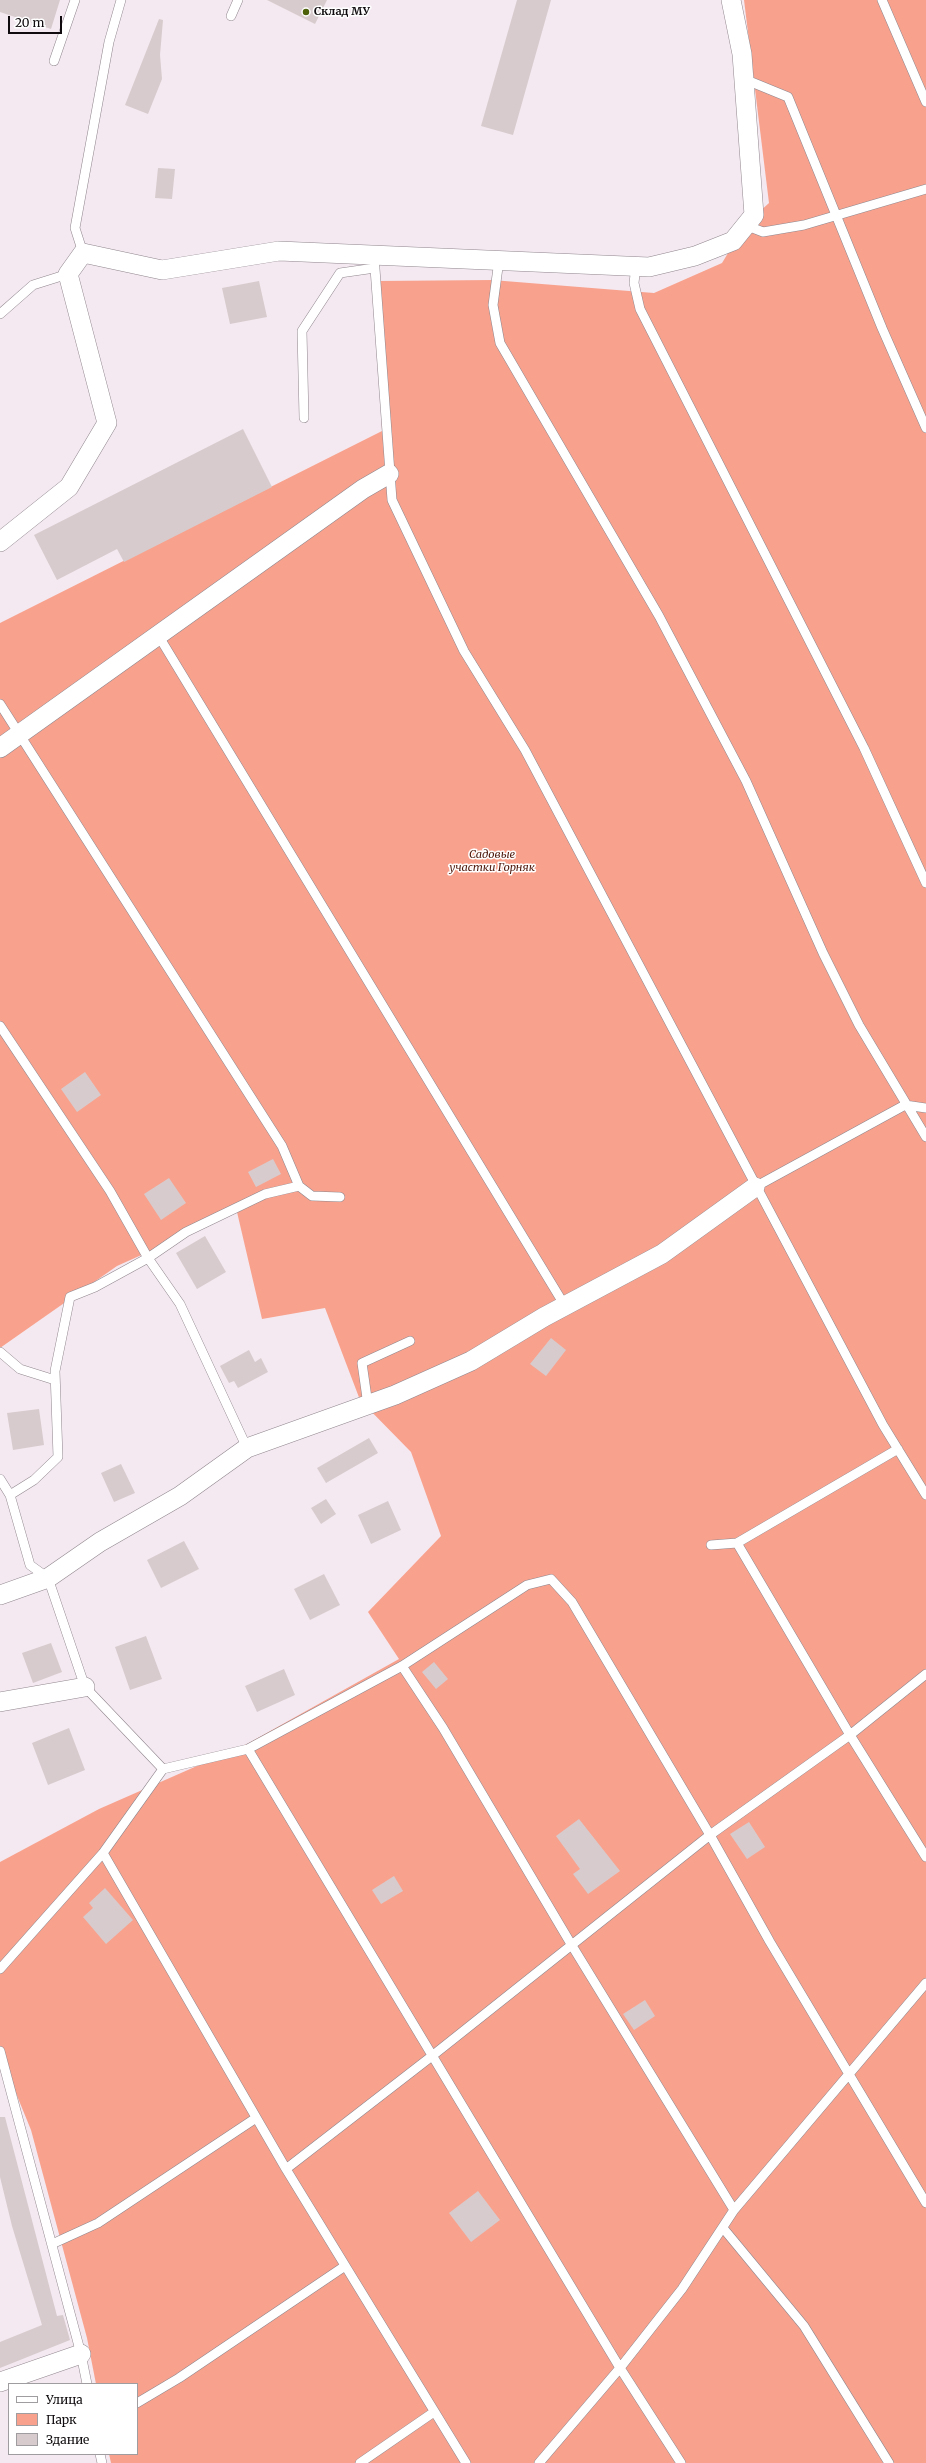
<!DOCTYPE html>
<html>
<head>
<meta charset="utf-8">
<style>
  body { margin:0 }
  #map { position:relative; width:926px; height:2463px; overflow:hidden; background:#f4e9f1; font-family:Merriweather,serif }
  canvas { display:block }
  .legend { position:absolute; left:8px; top:2383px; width:130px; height:72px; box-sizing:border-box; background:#fff; border:1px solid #9f9d9f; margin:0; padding:5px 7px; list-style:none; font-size:12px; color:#0f0b0e }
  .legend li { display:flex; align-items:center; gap:8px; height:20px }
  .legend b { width:20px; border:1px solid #9f9d9f }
  .scale { position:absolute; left:8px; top:16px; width:54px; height:18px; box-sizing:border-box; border:2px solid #0f0b0e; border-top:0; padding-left:5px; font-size:12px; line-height:14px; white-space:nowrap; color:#0f0b0e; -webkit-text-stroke:3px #fff; paint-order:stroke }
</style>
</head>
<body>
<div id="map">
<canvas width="926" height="2463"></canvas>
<ul class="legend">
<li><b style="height:5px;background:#fff"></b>Улица</li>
<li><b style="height:11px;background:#f8a28d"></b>Парк</li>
<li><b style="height:11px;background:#d8cbcd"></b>Здание</li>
</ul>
<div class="scale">20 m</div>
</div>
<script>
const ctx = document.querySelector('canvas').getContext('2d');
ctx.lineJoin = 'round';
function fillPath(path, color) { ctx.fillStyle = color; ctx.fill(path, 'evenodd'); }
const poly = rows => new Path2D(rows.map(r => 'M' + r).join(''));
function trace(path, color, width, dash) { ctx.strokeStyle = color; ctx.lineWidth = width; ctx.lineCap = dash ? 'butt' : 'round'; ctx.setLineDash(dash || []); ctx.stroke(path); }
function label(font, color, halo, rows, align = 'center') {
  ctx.font = font + ' Merriweather,serif'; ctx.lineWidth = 3; ctx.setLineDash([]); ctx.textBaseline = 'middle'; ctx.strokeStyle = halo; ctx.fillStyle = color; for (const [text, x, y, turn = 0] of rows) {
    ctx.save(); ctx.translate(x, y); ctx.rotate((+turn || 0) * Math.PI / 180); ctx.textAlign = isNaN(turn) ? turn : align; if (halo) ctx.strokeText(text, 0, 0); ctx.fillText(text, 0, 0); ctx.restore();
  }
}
fillPath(poly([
  [744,0,926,0,926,2463,111,2463,109,2454,137,2454,137,2384,96,2384,87,2338,31,2130,0,2054,0,1862,99,1809,247,1744,399,1659,368,1612,441,1536,411,1452,360,1400,325,1308,262,1319,237,1212,117,1266,0,1348,0,623,382,431,378,281,492,280,654,293,722,263,745,225,769,203]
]), '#f8a28d');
fillPath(poly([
  [0,0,60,0,51,29,0,12],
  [267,0,327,0,315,24],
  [517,0,551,0,513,135,481,126],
  [159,19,163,20,160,55,162,79,148,114,125,105],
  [158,168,175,169,172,199,155,198],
  [259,281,267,317,230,324,222,288],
  [243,429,272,487,124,562,117,549,57,580,34,535],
  [85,1072,101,1095,77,1112,61,1089],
  [273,1159,281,1174,256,1187,248,1172],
  [169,1178,186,1203,161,1220,144,1194],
  [205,1236,226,1272,197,1289,176,1253],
  [551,1338,566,1350,546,1376,530,1364],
  [249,1350,255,1362,261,1358,268,1372,238,1388,234,1381,229,1383,220,1366],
  [39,1409,44,1445,13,1450,7,1413],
  [369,1438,378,1453,326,1483,317,1468],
  [121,1464,135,1493,114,1502,101,1473],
  [326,1499,336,1514,321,1524,311,1508],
  [388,1501,401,1530,371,1544,358,1515],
  [184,1541,199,1569,161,1588,147,1560],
  [324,1574,340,1605,310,1620,294,1589],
  [146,1636,162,1679,130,1690,115,1647],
  [51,1643,62,1672,33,1683,22,1653],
  [434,1662,448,1679,436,1689,422,1672],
  [284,1669,295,1695,257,1712,245,1686],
  [69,1728,85,1770,48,1785,32,1743],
  [579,1819,620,1871,588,1894,573,1874,580,1869,556,1836],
  [749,1822,765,1847,747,1859,730,1834],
  [394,1876,403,1891,381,1904,372,1890],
  [105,1888,133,1920,106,1944,83,1917,93,1908,89,1903],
  [645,2000,655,2016,634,2030,623,2014],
  [0,2117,5,2117,57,2316,63,2315,70,2340,0,2368,0,2342,42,2325,12,2226,0,2177],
  [478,2191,500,2220,471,2242,449,2213]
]), '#d8cbcd');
const service = poly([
  [882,0,926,102],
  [231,16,238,0],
  [54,61,75,0],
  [744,79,788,97,882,328,926,428],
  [745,225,763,232,804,225,926,189],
  [83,253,75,228,109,42,121,0],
  [374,255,392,500,464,651,525,750,883,1425,926,1495],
  [499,260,493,305,500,343,659,616,746,781,823,953,859,1025,926,1137],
  [636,266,634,283,640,309,864,748,926,883],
  [0,314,33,285,68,274],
  [304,418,302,331,340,273,375,268],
  [158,635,565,1306],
  [0,704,282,1146,299,1186,265,1194,186,1232,148,1258,95,1287,70,1297,55,1371,58,1457,34,1480,10,1495],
  [0,1026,110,1191,148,1258,180,1304,247,1448],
  [299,1186,312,1196,340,1197],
  [755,1187,905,1105,926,1108],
  [0,1352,20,1369,55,1380],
  [368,1405,362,1363,410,1341],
  [0,1479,10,1495,30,1565,48,1578,85,1687,163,1769,103,1853,0,1969],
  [737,1543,850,1735,926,1857],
  [711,1545,737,1543,898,1449],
  [402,1666,443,1728,571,1944,734,2210],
  [248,1749,620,2368,681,2463],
  [163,1769,248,1749,402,1666,527,1585,551,1579,572,1602,710,1835,770,1942,926,2203],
  [103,1853,286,2169,466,2463],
  [0,2051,81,2354,87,2384],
  [286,2169,432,2056,710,1835,850,1735,926,1674],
  [723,2228,804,2326,889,2463],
  [52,2244,98,2223,256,2118],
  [137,2403,179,2378,345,2266],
  [100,2454,102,2463],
  [360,2463,434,2412],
  [539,2463,620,2368,682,2289,734,2210,926,1983]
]);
const minor = poly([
  [0,542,69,487,107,423,68,274,83,253,162,270,279,251,649,267,695,256,733,241,754,215,742,54,731,0],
  [0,748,363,489,389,474],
  [0,1595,48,1578,100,1542,180,1496,247,1448,395,1395,471,1361,544,1317,662,1254,755,1187],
  [0,1702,85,1687],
  [0,2382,81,2354]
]);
trace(service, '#90868d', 10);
trace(minor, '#90868d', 20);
trace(service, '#fff', 9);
trace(minor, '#fff', 19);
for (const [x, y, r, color] of [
  [306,12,4,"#4d610a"]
]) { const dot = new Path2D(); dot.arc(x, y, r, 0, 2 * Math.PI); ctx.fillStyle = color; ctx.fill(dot); trace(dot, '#fff', 1.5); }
label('bold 11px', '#0f0b0e', '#fff', [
  ["Склад МУ",314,12]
], 'left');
label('italic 11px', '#4e180c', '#fff', [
  ["Садовые",492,855],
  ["участки Горняк",492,868]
]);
</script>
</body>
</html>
